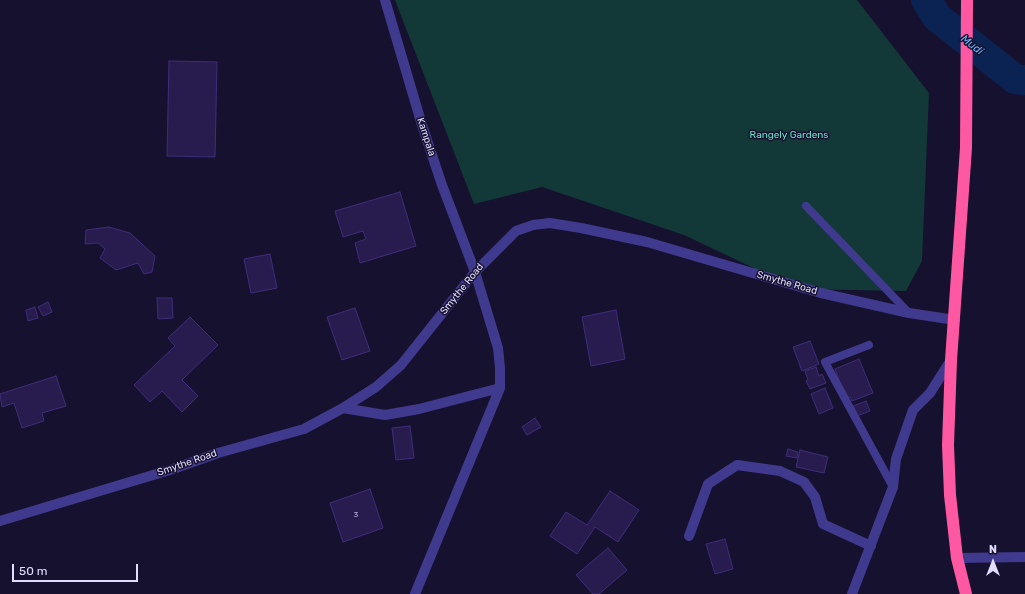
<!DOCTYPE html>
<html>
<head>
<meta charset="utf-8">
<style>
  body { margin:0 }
  #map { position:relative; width:1025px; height:594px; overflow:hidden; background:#16112e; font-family:Rubik,sans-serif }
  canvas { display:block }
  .north { position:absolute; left:973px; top:542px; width:40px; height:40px; -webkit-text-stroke:3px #16112e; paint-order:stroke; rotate:0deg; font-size:11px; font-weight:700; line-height:16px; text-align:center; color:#e2ddff }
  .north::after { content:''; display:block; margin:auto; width:14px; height:18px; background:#e2ddff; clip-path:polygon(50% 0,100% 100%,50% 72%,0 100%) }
  .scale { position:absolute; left:12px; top:564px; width:126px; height:18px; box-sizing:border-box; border:2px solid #e2ddff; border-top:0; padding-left:5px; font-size:12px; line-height:14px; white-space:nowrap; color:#e2ddff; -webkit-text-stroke:3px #16112e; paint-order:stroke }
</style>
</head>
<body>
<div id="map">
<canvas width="1025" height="594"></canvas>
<div class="north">N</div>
<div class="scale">50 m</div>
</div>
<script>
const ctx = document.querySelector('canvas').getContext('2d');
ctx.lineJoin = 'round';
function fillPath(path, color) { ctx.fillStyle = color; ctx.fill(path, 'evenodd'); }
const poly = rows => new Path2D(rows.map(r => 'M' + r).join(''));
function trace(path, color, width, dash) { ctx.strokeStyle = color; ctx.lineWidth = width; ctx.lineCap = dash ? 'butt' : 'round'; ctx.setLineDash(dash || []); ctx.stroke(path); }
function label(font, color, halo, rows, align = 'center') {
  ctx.font = font + ' Rubik,sans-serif'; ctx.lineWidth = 3; ctx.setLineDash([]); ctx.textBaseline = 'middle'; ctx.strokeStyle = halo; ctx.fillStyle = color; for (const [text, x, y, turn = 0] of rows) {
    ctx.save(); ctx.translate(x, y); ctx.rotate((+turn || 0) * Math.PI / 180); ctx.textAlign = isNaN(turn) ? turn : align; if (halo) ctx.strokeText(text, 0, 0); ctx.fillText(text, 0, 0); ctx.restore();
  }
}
fillPath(poly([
  [395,0,857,0,929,93,922,261,906,291,798,289,684,235,542,187,474,204]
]), '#133838');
trace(poly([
  [926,0,937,17,1015,79,1025,80]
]), '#0b2352', 30);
const building = poly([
  [169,61,217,62,215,157,167,156,169,61],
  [400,192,416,246,360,263,355,243,366,239,363,231,343,237,335,211,400,192],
  [109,227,130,233,155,256,152,272,144,274,138,263,116,270,100,258,105,249,98,243,85,244,86,230,109,227],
  [270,254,277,288,251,293,244,259,270,254],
  [157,298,172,298,173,318,158,319,157,298],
  [48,302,52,312,43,316,38,307,48,302],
  [35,307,38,318,28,321,26,310,35,307],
  [355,308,370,351,342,360,327,317,355,308],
  [616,310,625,359,591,366,582,317,616,310],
  [190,317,218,345,182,380,198,396,182,412,162,391,150,402,134,385,175,346,168,338,190,317],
  [810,341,819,364,802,371,793,347,810,341],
  [859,359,873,393,852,401,850,397,846,399,835,369,859,359],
  [816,367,819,376,822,374,826,383,810,389,806,381,808,380,805,371,816,367],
  [56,376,66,406,42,413,44,421,22,428,14,403,2,407,0,394,56,376],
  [825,388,833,408,819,414,811,394,825,388],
  [866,401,870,411,857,416,853,406,866,401],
  [535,418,541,427,527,435,522,427,535,418],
  [410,426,414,458,396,460,392,428,410,426],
  [788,449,798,452,797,458,786,456,788,449],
  [800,450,828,457,824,473,796,467,800,450],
  [370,489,383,528,343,542,330,503,370,489],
  [610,491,639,510,618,542,595,527,577,554,550,536,566,512,587,525,610,491],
  [725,539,733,569,715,574,706,544,725,539],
  [608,548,627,570,599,594,593,594,576,575,608,548]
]);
fillPath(building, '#281c4f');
trace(building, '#3f2d7c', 1);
trace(poly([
  [806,206,909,313],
  [869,345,825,362,893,487]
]), '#403a8e', 8);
trace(poly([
  [385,0,422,125,442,185,475,272,498,348,500,368,500,388,415,594],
  [343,408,385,415,419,409,500,388],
  [0,521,173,469,218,453,304,429,343,408,376,387,401,365,475,272,516,231,533,225,550,223,581,228,647,242,821,293,909,313,955,320],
  [689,536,708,484,737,465,780,471,804,482,815,497,823,524,871,546],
  [957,558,1025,557],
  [852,594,893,487,896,459,913,410,930,393,951,360]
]), '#403a8e', 10);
trace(poly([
  [966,594,957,558,950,495,948,445,951,360,966,148,967,0]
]), '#ff58a3', 12);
label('8px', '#b4add3', null, [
  ["3",356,515]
]);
label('10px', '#62e6c9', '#16112e', [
  ["Rangely Gardens",789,135]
]);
label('10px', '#e2ddff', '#16112e', [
  ["Kampala",426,137,72],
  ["Smythe Road",787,283,16],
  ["Smythe Road",462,289,-51],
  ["Smythe Road",187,463,-19]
]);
label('italic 11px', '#6bb6ff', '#16112e', [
  ["Mudi",972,45,38]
]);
</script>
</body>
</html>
